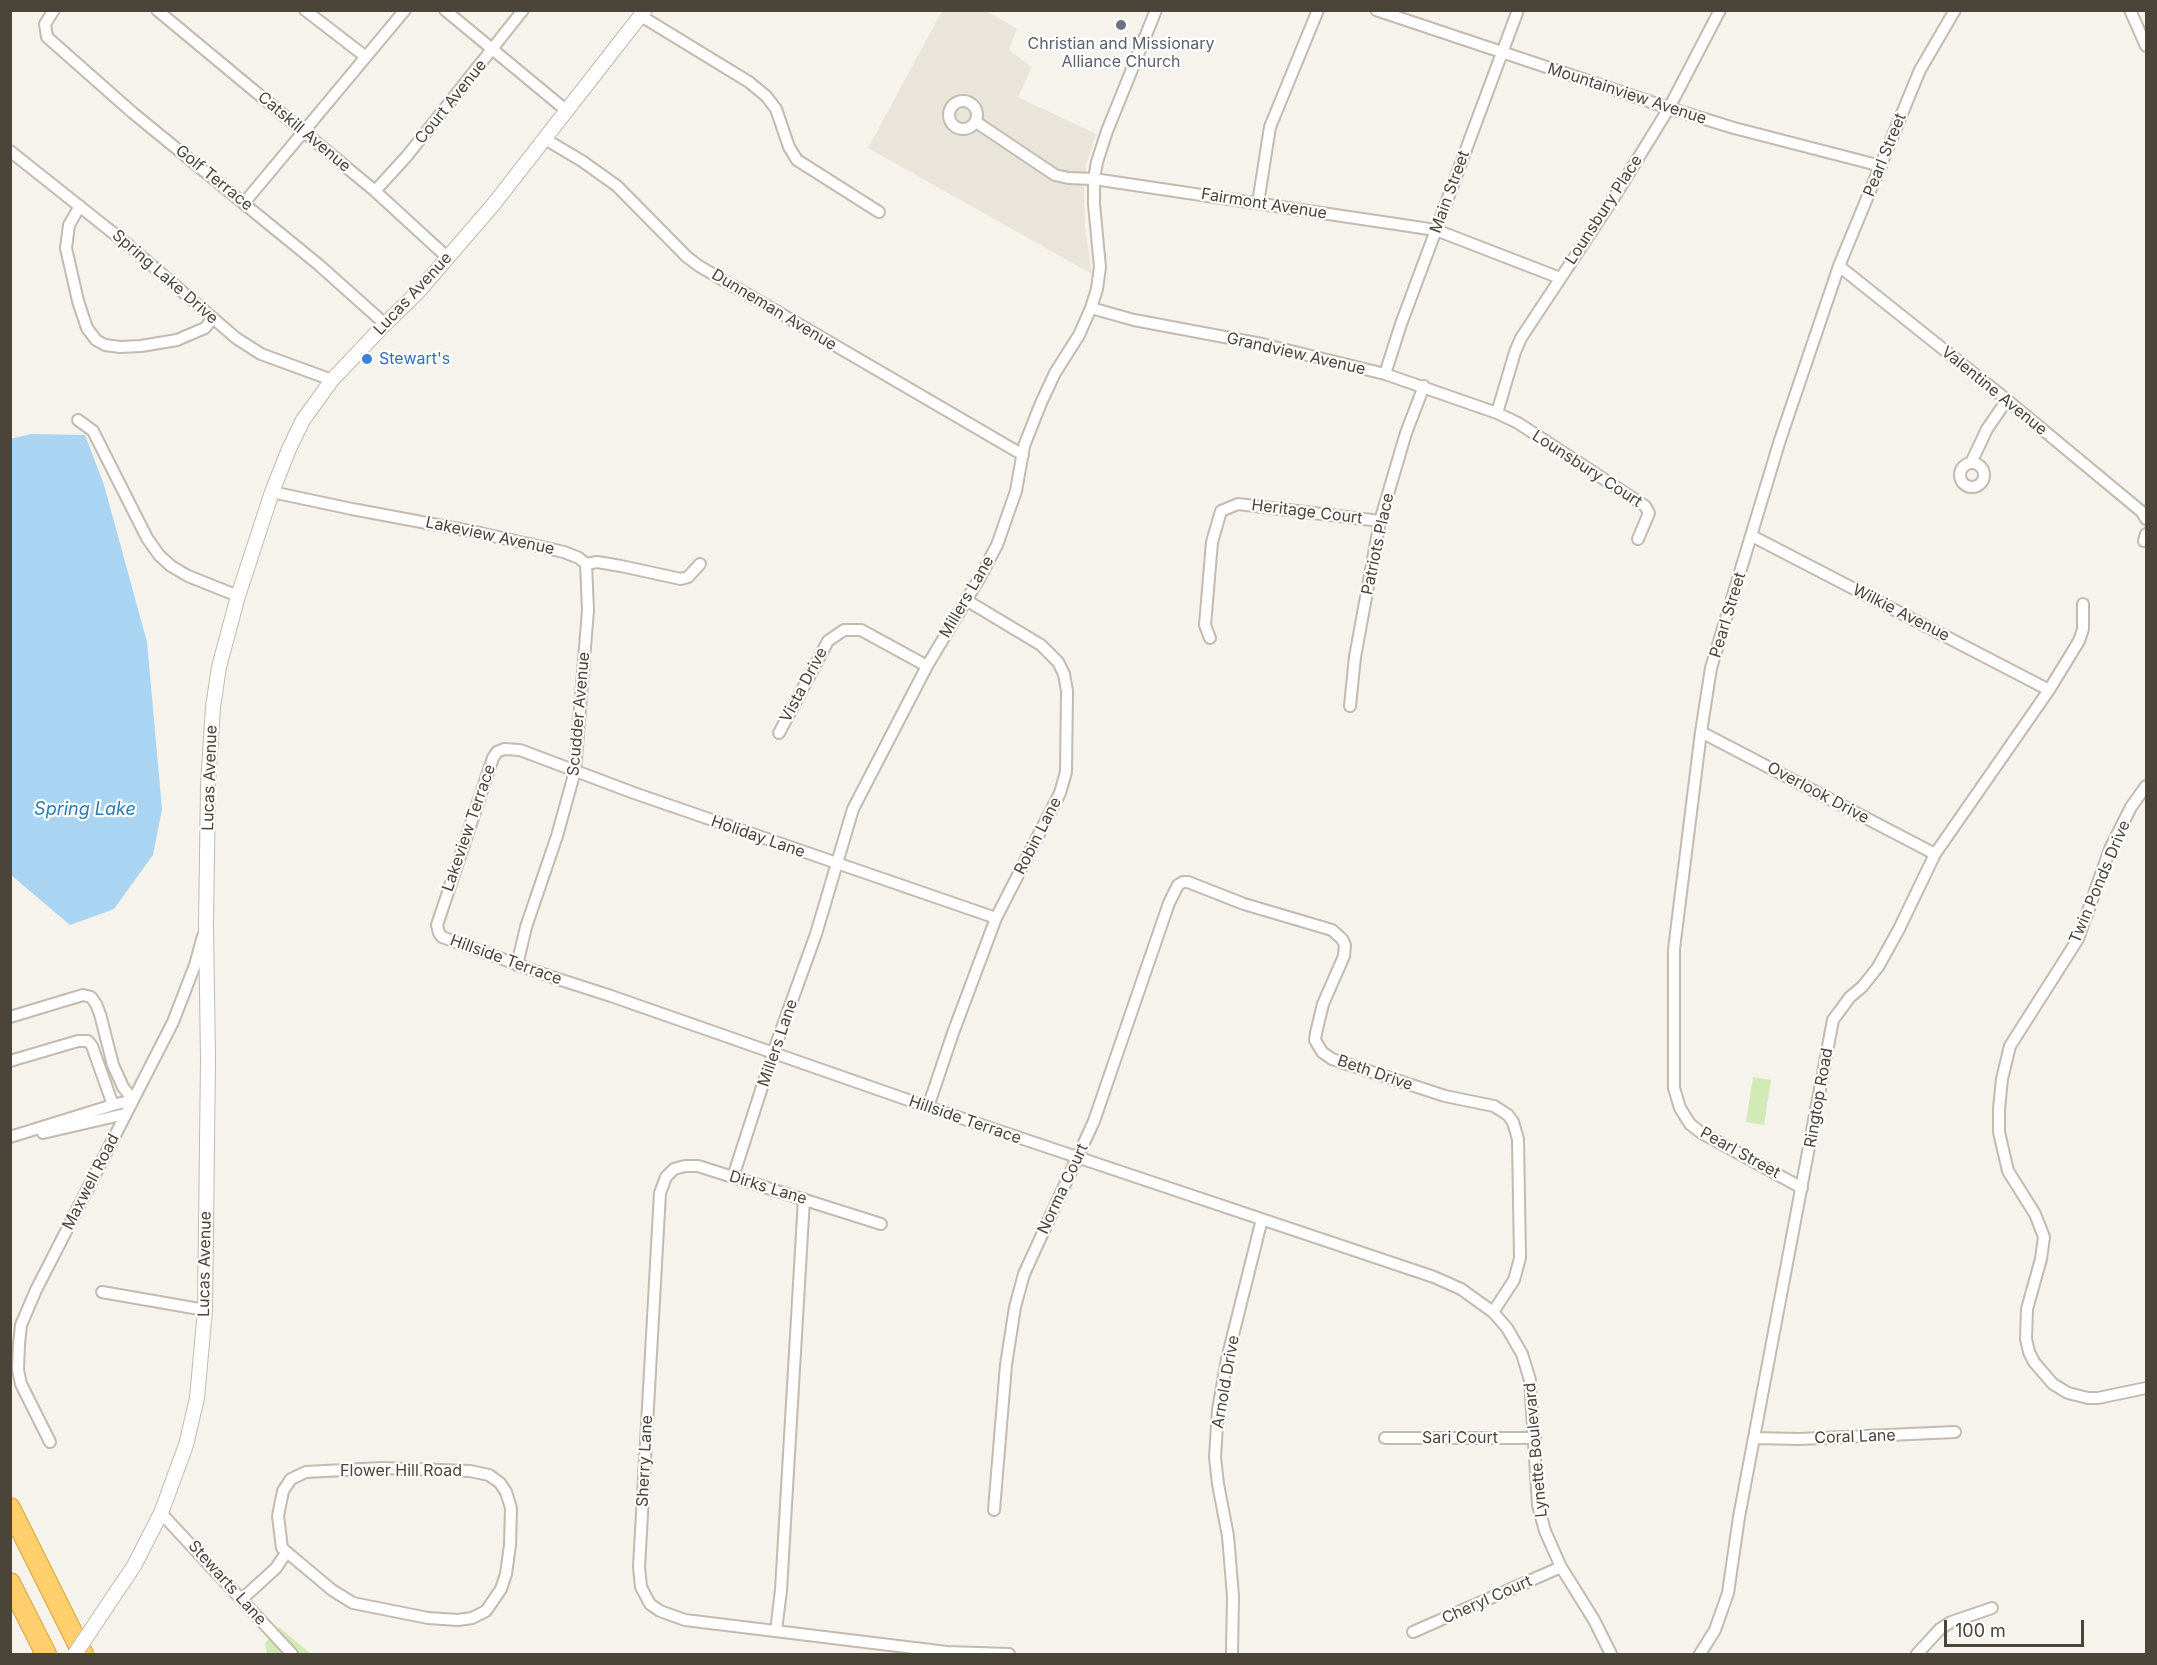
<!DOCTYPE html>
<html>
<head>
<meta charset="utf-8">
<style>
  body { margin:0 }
  #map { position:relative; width:2157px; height:1665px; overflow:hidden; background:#f6f3ec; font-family:Inter,sans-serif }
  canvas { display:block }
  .frame { position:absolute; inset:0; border:12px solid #4b4439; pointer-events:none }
  .scale { position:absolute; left:1944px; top:1620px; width:140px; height:27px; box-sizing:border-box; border:3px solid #4b4439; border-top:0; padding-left:8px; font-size:18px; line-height:21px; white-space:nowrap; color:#4b4439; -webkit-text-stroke:4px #fff; paint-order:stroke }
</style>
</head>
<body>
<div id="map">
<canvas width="2157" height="1665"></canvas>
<div class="frame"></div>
<div class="scale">100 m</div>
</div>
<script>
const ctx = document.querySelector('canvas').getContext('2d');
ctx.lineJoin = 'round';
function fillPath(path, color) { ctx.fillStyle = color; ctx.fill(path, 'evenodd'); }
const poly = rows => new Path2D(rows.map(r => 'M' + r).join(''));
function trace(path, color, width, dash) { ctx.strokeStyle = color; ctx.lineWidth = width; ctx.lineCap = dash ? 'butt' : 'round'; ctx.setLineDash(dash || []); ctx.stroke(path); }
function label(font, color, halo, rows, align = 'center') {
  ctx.font = font + ' Inter,sans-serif'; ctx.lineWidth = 4.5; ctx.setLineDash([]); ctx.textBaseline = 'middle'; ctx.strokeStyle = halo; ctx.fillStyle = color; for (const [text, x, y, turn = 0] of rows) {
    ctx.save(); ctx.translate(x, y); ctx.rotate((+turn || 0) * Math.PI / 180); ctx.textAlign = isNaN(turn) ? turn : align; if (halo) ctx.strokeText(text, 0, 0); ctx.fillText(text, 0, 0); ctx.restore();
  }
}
fillPath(poly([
  [942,11,987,11,1017,29,1009,50,1032,67,1018,97,1096,134,1086,165,1084,194,1085,225,1092,274,868,148]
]), '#eae5da');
fillPath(poly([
  [1753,1077,1771,1080,1764,1125,1746,1122],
  [279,1627,311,1654,267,1654,265,1643]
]), '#d2eab5');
fillPath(poly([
  [31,434,85,435,104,485,147,642,162,809,153,855,114,909,70,925,11,875,10,439]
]), '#a9d4f2');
const minor = poly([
  [54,10,45,24,47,37,133,113,319,265,385,324],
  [157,10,375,191,448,258],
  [305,10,366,57],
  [445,10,567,111],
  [1376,10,1669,108,1734,128,1881,166],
  [2130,10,2146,46],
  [641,16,749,82,766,96,776,109,789,147,797,160,879,212],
  '949 115a14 14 0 1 1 28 0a14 14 0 1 1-28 0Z',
  [976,122,1055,175,1068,178,1094,179,1436,230,1560,278],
  [545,139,582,161,617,186,687,257,699,266,1023,455],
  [10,151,127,244,236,338,261,354,332,380],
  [375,191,407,156,523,10],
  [244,203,405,10],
  [1258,203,1270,127,1318,10],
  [80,206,69,225,66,248,78,301,87,328,96,340,105,345,120,347,141,346,177,340,205,328,213,318],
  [1839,266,2007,400,2142,512,2146,519],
  [1091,308,1134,320,1262,344,1385,374,1497,413,1518,423,1645,506,1649,513,1638,539],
  [1385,374,1401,324,1518,10],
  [1497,413,1515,352,1521,338,1613,199,1669,108,1720,10],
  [78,420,93,431,147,538,159,555,171,566,188,576,238,596],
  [1971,463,1987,429,2007,400],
  '1960 475a12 12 0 1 1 24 0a12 12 0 1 1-24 0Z',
  [272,492,352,509,480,533,564,552,579,558,586,564,597,562,621,566,681,579,688,577,700,564],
  [1752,536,2049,690],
  [2144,541,2146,534],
  [1210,638,1205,625,1212,542,1221,511,1238,504,1380,521],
  [1350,706,1355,657,1380,521,1406,433,1424,386],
  [1701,732,1935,854],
  [779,733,828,641,844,630,861,630,927,666],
  [2146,786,2131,807,2110,849,2078,939,2010,1046,2002,1079,1999,1109,1999,1132,2008,1171,2035,1214,2044,1237,2041,1259,2027,1309,2026,1339,2029,1352,2034,1362,2053,1384,2068,1393,2088,1398,2098,1398,2146,1388],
  [996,918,634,793,520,750,504,749,497,752,493,758,437,925,439,933,442,937,552,977,611,996,928,1107,1434,1277,1461,1289,1493,1312,1507,1328,1522,1354,1530,1380,1538,1505,1545,1531,1561,1567,1594,1620,1611,1654],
  [517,965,526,927,557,836,575,771,588,610,586,564],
  [10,1017,83,995,91,997,96,1004,100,1014,113,1065,123,1087,133,1100,113,1105],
  [10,1061,78,1041,88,1041,92,1046,113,1105,10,1137],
  [928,1107,953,1033,996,918,1060,793,1066,772,1067,691,1064,674,1058,662,1041,645,966,600],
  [43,1133,125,1114],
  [733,1177,773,1053,816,934,853,809,927,666,979,579,997,545,1016,491,1024,446,1041,403,1055,373,1079,335,1091,308,1097,289,1100,267,1094,204,1094,179,1097,162,1107,131,1156,10],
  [1802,1188,1700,1132,1690,1124,1680,1108,1674,1088,1674,949,1701,732,1711,668,1780,440,1839,266,1920,70,1955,10],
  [881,1224,698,1166,685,1166,674,1169,666,1177,660,1193,639,1567,641,1587,650,1604,660,1611,685,1620,947,1652,1009,1654],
  [102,1292,205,1310],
  [1385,1438,1535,1438],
  [1755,1438,1799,1439,1955,1432],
  [50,1442,21,1384,18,1370,19,1344,21,1325,36,1290,173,1022,195,965,203,936],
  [382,1468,470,1471,489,1475,500,1483,506,1492,511,1508,510,1545,506,1574,501,1589,486,1611,472,1618,458,1620,428,1618,353,1603,332,1590,282,1548,278,1516,283,1491,291,1479,306,1472,382,1468],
  [994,1510,1006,1365,1015,1307,1024,1274,1094,1121,1169,903,1178,885,1183,882,1188,882,1244,904,1332,930,1342,939,1345,945,1344,956,1323,1004,1316,1033,1315,1040,1322,1052,1332,1059,1445,1096,1494,1106,1508,1115,1513,1122,1518,1139,1520,1258,1514,1280,1493,1312],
  [161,1513,292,1654],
  [242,1599,276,1568,286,1553],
  [776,1631,781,1590,804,1199],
  [1413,1632,1561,1567],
  [1232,1654,1233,1596,1228,1536,1218,1484,1215,1457,1218,1410,1227,1359,1262,1219],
  [1700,1654,1715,1630,1728,1593,1739,1517,1833,1020,1850,997,1862,987,1878,967,1899,929,1935,854,2049,690,2079,641,2083,629,2083,604],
  [1917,1654,1940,1629,1951,1622,1992,1608]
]);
const tertiary = poly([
  [117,1591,134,1566,161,1513,186,1445,197,1398,205,1310,208,1059,206,925,208,785,213,707,219,667,238,596,272,492,289,449,303,420,332,380,385,324,418,292,493,205,645,10]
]);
const motorway = poly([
  [10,1508,83,1654],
  [10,1583,46,1654]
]);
trace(minor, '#c2bbae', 14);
trace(tertiary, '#c2bbae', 16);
trace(motorway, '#e0a43c', 22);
trace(minor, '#fff', 10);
trace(tertiary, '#fff', 14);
trace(motorway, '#ffcf6e', 20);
const tertiaryBridge = poly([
  [75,1654,117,1591]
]);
trace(tertiaryBridge, '#c2bbae', 16, []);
trace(tertiaryBridge, '#fff', 14);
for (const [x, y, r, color] of [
  [1121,25,6,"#6b7280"],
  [367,359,6,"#3f7fe0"]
]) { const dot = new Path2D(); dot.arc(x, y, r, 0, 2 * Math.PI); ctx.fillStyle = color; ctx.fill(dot); trace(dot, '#fff', 2); }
label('16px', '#5b616d', '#fff', [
  ["Christian and Missionary",1121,44],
  ["Alliance Church",1121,62]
]);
label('16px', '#4b4439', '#fff', [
  ["Mountainview Avenue",1627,94,18],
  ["Court Avenue",451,102,-51],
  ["Catskill Avenue",304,132,40],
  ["Pearl Street",1885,155,-68],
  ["Golf Terrace",214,178,39],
  ["Main Street",1450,192,-70],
  ["Fairmont Avenue",1264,204,9],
  ["Lounsbury Place",1604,210,-57],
  ["Spring Lake Drive",165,277,41],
  ["Lucas Avenue",413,294,-47],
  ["Dunneman Avenue",774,310,31],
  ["Grandview Avenue",1296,354,13],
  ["Valentine Avenue",1994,391,39],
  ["Lounsbury Court",1587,469,33],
  ["Heritage Court",1307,512,7],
  ["Lakeview Avenue",490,536,12],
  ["Patriots Place",1378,544,-78],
  ["Millers Lane",967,597,-60],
  ["Wilkie Avenue",1901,613,27],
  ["Pearl Street",1728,615,-73],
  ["Vista Drive",804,685,-62],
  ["Scudder Avenue",579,714,-85],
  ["Lucas Avenue",210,778,-88],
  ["Overlook Drive",1818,793,28],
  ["Lakeview Terrace",469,828,-71],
  ["Robin Lane",1038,836,-63],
  ["Holiday Lane",758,837,19],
  ["Twin Ponds Drive",2100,882,-67],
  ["Hillside Terrace",506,960,20],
  ["Millers Lane",778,1043,-71],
  ["Beth Drive",1375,1073,19],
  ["Ringtop Road",1819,1098,-80],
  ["Hillside Terrace",965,1120,19],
  ["Pearl Street",1740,1153,29],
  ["Maxwell Road",91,1182,-63],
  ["Dirks Lane",768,1188,17],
  ["Norma Court",1063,1189,-65],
  ["Lucas Avenue",205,1264,-89],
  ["Arnold Drive",1226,1382,-80],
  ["Coral Lane",1855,1437,-2],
  ["Sari Court",1460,1438],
  ["Lynette Boulevard",1536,1450,-95],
  ["Sherry Lane",645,1461,-87],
  ["Flower Hill Road",401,1471],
  ["Stewarts Lane",227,1583,48],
  ["Cheryl Court",1487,1600,-24]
]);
label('16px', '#366cbe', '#fff', [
  ["Stewart's",379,359]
], 'left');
label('italic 18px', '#2e7ab2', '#fff', [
  ["Spring Lake",85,810]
]);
</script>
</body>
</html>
